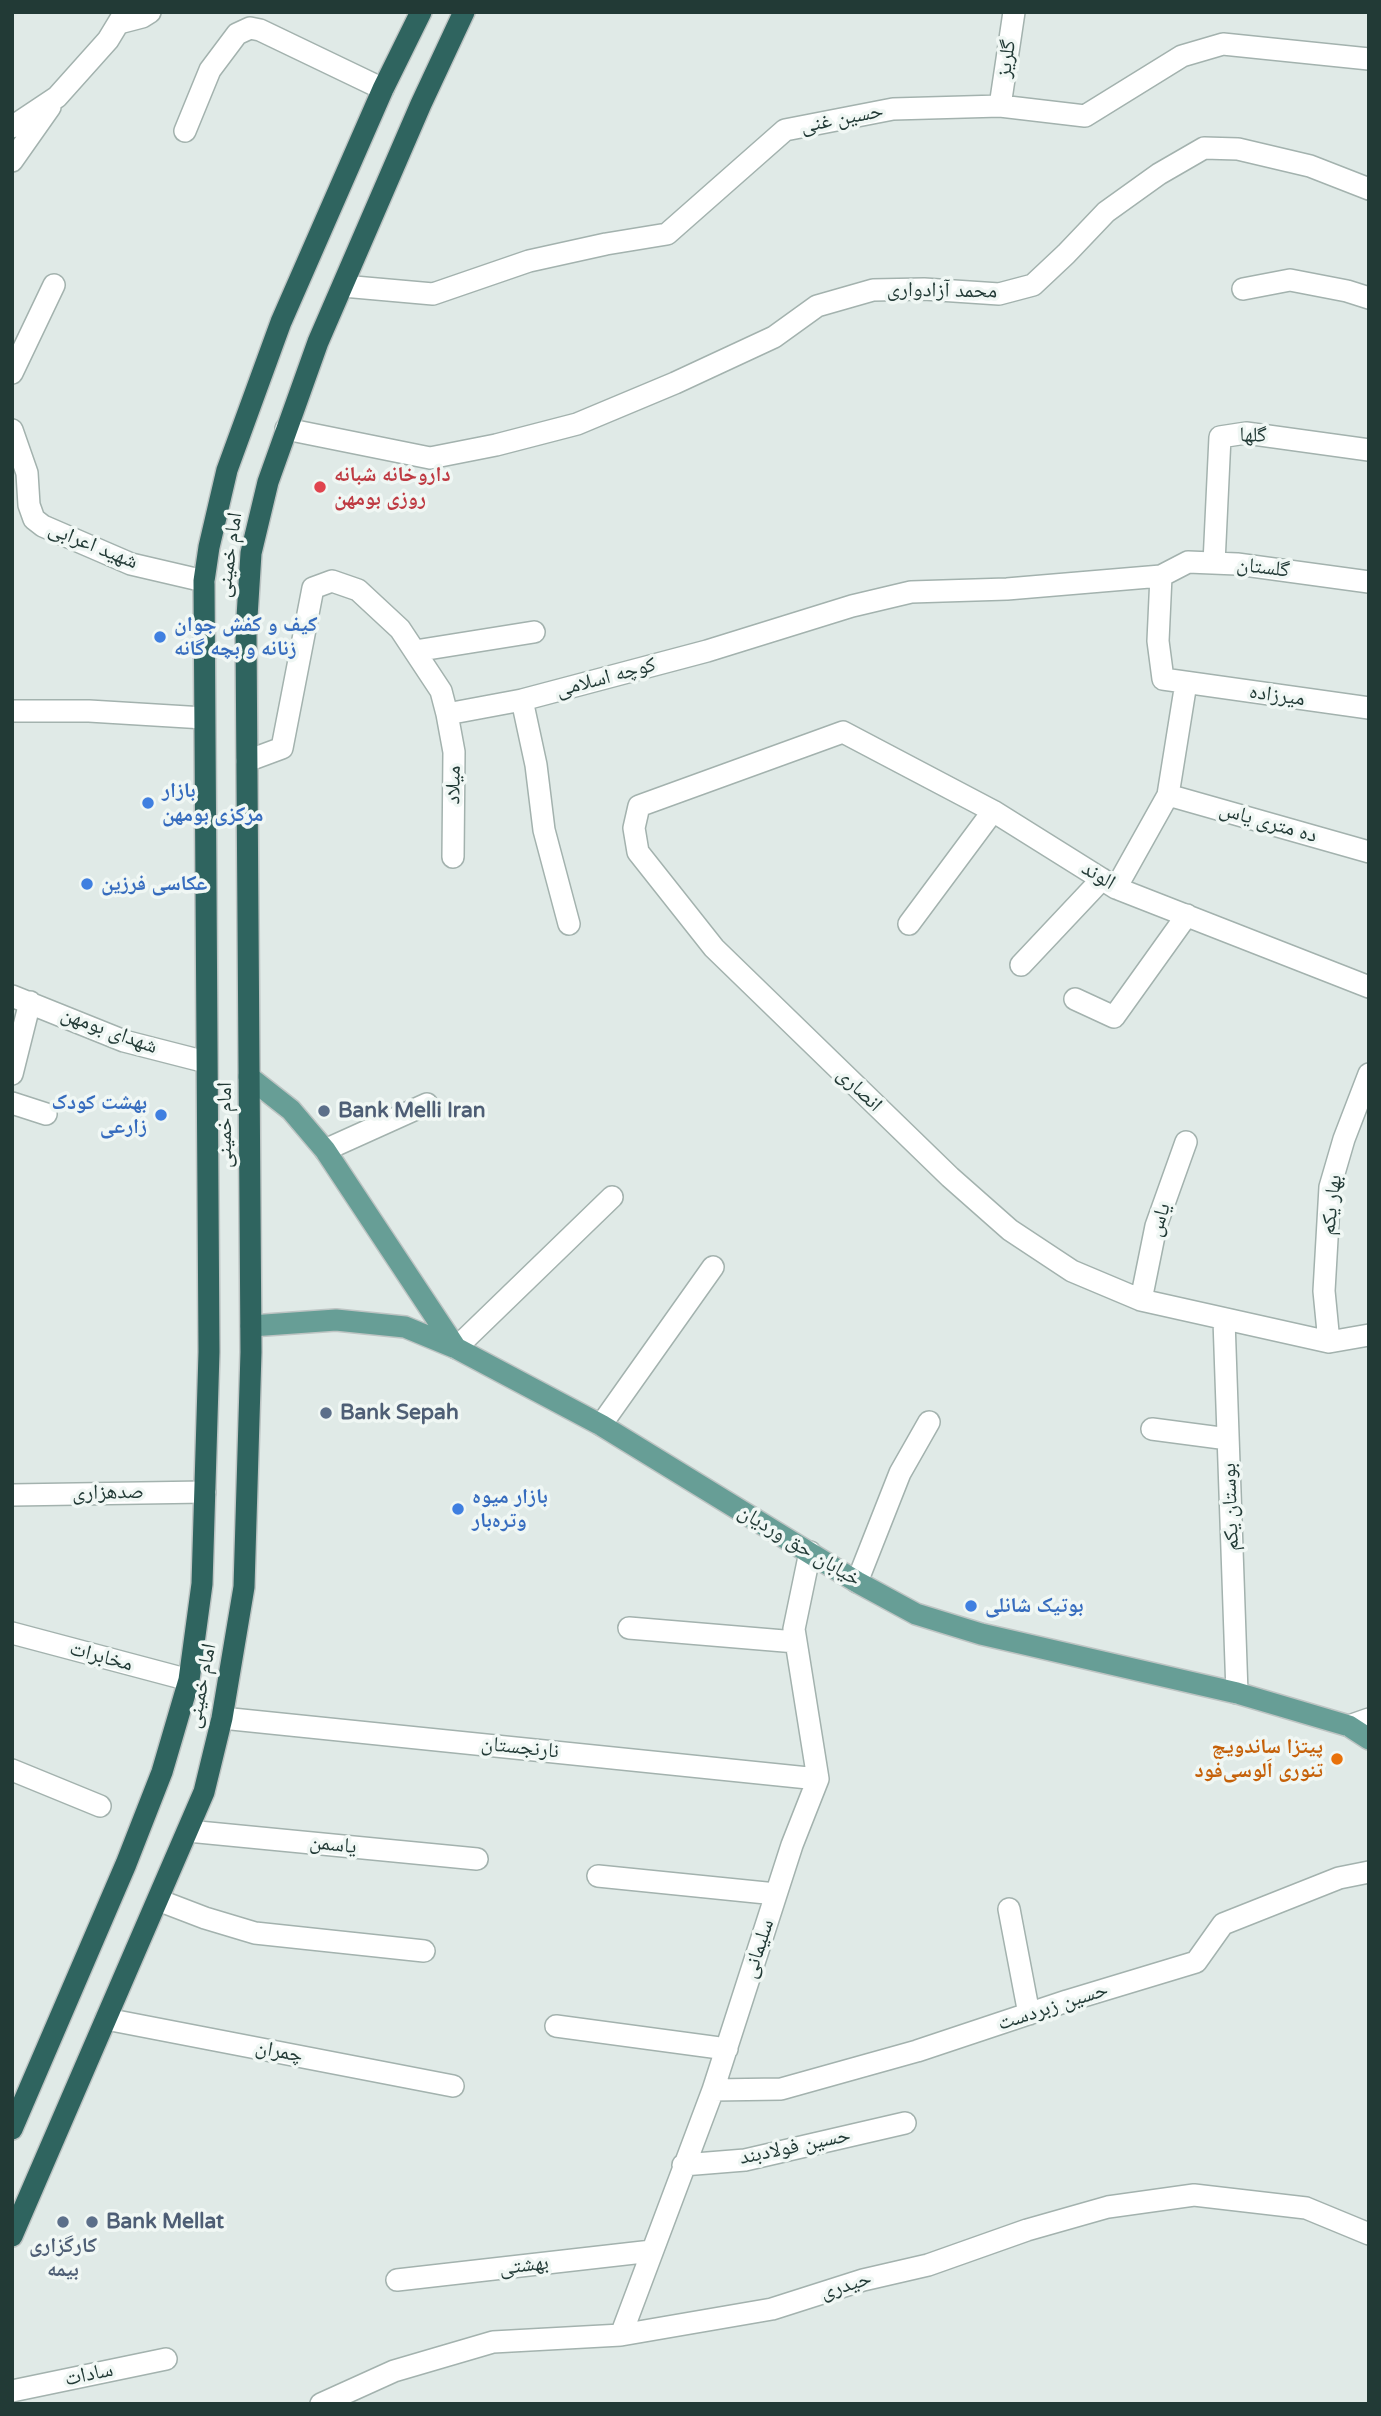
<!DOCTYPE html>
<html>
<head>
<meta charset="utf-8">
<style>
  body { margin:0 }
  #map { position:relative; width:1381px; height:2416px; overflow:hidden; background:#e0eae7; font-family:"Varela Round",sans-serif }
  canvas { display:block }
  .frame { position:absolute; inset:0; border:14px solid #223a36; pointer-events:none }
</style>
</head>
<body>
<div id="map">
<canvas width="1381" height="2416"></canvas>
<div class="frame"></div>
</div>
<script>
const ctx = document.querySelector('canvas').getContext('2d');
ctx.lineJoin = 'round';
const poly = rows => new Path2D(rows.map(r => 'M' + r).join(''));
function trace(path, color, width, dash) { ctx.strokeStyle = color; ctx.lineWidth = width; ctx.lineCap = dash ? 'butt' : 'round'; ctx.setLineDash(dash || []); ctx.stroke(path); }
function label(font, color, halo, rows, align = 'center') {
  ctx.font = font + ' "Varela Round","Noto Naskh Arabic",sans-serif'; ctx.lineWidth = 7; ctx.setLineDash([]); ctx.textBaseline = 'middle'; ctx.strokeStyle = halo; ctx.fillStyle = color; for (const [text, x, y, turn = 0] of rows) {
    ctx.save(); ctx.translate(x, y); ctx.rotate((+turn || 0) * Math.PI / 180); ctx.textAlign = isNaN(turn) ? turn : align; if (halo) ctx.strokeText(text, 0, 0); ctx.fillText(text, 0, 0); ctx.restore();
  }
}
const minor = poly([
  [119,23,142,17,150,12],
  [1000,106,1014,12],
  [12,127,57,97,108,40,125,12],
  [185,131,210,70,237,34,250,28,260,30,383,89],
  [12,161,50,107],
  [343,286,433,294,529,261,606,244,667,234,785,130,893,109,1000,106,1085,116,1182,56,1223,44,1369,59],
  [1243,289,1290,280,1347,291,1369,298],
  [12,373,54,285],
  [286,429,430,458,496,445,577,424,675,383,774,337,817,306,873,290,924,289,999,294,1033,285,1066,254,1106,212,1159,174,1204,148,1238,149,1310,166,1369,189],
  [12,430,27,473,29,505,34,519,43,526,131,564,204,581],
  [1214,563,1220,437,1246,433,1369,450],
  [1161,576,1158,641,1163,679,1369,708],
  [415,651,534,632],
  [522,700,536,765,544,830,569,924],
  [12,711,89,711,204,718],
  [447,714,454,752,453,857],
  [247,761,282,748,313,588,332,581,358,590,400,629,441,691,447,714,522,700,707,651,852,606,911,592,1007,589,1161,576,1188,562,1237,564,1369,582],
  [1168,795,1369,852],
  [1116,888,1168,795,1186,683],
  [909,924,993,811],
  [1021,965,1102,879],
  [1369,987,1116,888,993,811,843,732,639,806,634,828,638,852,714,948,950,1177,1010,1230,1072,1271,1141,1300,1329,1342,1369,1335],
  [12,996,124,1041,206,1062],
  [1075,999,1114,1017,1187,915],
  [12,1074,30,1002],
  [12,1103,46,1114],
  [325,1150,427,1104],
  [1141,1300,1156,1226,1186,1142],
  [1224,1320,1237,1693],
  [1329,1342,1324,1291,1330,1187,1344,1139,1369,1074],
  [456,1348,612,1197],
  [601,1425,713,1267],
  [1152,1429,1228,1439],
  [12,1495,205,1492],
  [857,1582,900,1473,929,1422],
  [629,1628,796,1642],
  [12,1633,189,1680],
  [222,1718,818,1779],
  [1349,1726,1369,1719],
  [12,1770,100,1806],
  [188,1831,477,1859],
  [598,1876,776,1894],
  [158,1900,205,1918,255,1933,424,1951],
  [1009,1909,1029,2014],
  [106,2019,453,2086],
  [556,2026,727,2049],
  [713,2090,781,2089,917,2051,1067,2001,1196,1962,1223,1924,1339,1878,1369,1872],
  [683,2165,745,2160,905,2123],
  [397,2280,652,2251],
  [621,2335,713,2090,792,1845,818,1779,794,1629,810,1552],
  [12,2391,166,2359],
  [321,2404,394,2371,493,2342,621,2335,772,2309,863,2280,928,2265,1027,2230,1108,2207,1194,2195,1306,2208,1369,2234]
]);
const major = poly([
  [249,1077,291,1110,325,1150,456,1348],
  [251,1326,336,1320,405,1327,456,1348,601,1425,857,1582,916,1614,981,1634,1237,1693,1349,1726,1369,1739]
]);
const highway = poly([
  [12,2129,126,1864,162,1772,189,1680,202,1584,209,1352,204,581,209,547,227,470,281,322,383,89,421,12],
  [12,2236,204,1792,222,1718,244,1587,251,1352,246,633,251,553,268,482,318,342,421,104,464,12]
]);
trace(minor, '#a3b2ae', 24);
trace(major, '#bdc4c3', 24);
trace(highway, '#bdc4c3', 24);
trace(minor, '#fff', 21);
trace(major, '#679e96', 21);
trace(highway, '#2f645f', 21);
for (const [x, y, r, color] of [
  [320,487,7,"#e0444e"],
  [160,637,7,"#3f7fe0"],
  [148,803,7,"#3f7fe0"],
  [87,884,7,"#3f7fe0"],
  [324,1111,7,"#5c6f8a"],
  [161,1115,7,"#3f7fe0"],
  [326,1413,7,"#5c6f8a"],
  [458,1509,7,"#3f7fe0"],
  [971,1606,7,"#3f7fe0"],
  [1337,1759,7,"#e8710a"],
  [63,2222,7,"#5c6f8a"],
  [92,2222,7,"#5c6f8a"]
]) { const dot = new Path2D(); dot.arc(x, y, r, 0, 2 * Math.PI); ctx.fillStyle = color; ctx.fill(dot); trace(dot, '#f0f7f4', 2.5); }
label('21px', '#223a36', '#f0f7f4', [
  ["گلریز",1007,59,-82],
  ["حسین غنی",842,119,-11],
  ["محمد آزادواری",942,291,1],
  ["گلها",1253,436,1],
  ["شهید اعرابی",93,546,22],
  ["امام خمینی",230,555,-82],
  ["گلستان",1263,568,7],
  ["کوچه اسلامی",606,678,-15],
  ["میرزاده",1277,696,8],
  ["میلاد",454,785,-89],
  ["ده متری یاس",1268,823,16],
  ["الوند",1098,876,31],
  ["شهدای بومهن",109,1031,20],
  ["انصاری",859,1090,44],
  ["امام خمینی",225,1125,-90],
  ["بهار یکم",1332,1205,-83],
  ["یاس",1160,1220,-73],
  ["صدهزاری",108,1493,-1],
  ["بوستان یکم",1231,1507,-92],
  ["خیابان حق وردیان",799,1546,31],
  ["مخابرات",101,1657,15],
  ["امام خمینی",202,1686,-79],
  ["نارنجستان",520,1748,6],
  ["یاسمن",333,1845,6],
  ["سلیمانی",759,1949,-72],
  ["حسین زبردست",1053,2007,-18],
  ["چمران",279,2052,11],
  ["حسین فولادبند",795,2147,-12],
  ["بهشتی",524,2266,-7],
  ["حیدری",846,2286,-17],
  ["سادات",89,2375,-12]
]);
label('bold 21px', '#be3a42', '#f0f7f4', [
  ["داروخانه شبانه",334,475],
  ["روزی بومهن",334,499]
], 'left');
label('bold 21px', '#366cbe', '#f0f7f4', [
  ["کیف و کفش جوان",174,625],
  ["زنانه و بچه گانه",174,649],
  ["بازار",162,791],
  ["مرکزی بومهن",162,815],
  ["عکاسی فرزین",101,884],
  ["بهشت کودک",147,1103,"right"],
  ["زارعی",147,1127,"right"],
  ["بازار میوه",472,1497],
  ["وتره‌بار",472,1521],
  ["بوتیک شانلی",985,1606]
], 'left');
label('bold 21px', '#4e5e75', '#f0f7f4', [
  ["Bank Melli Iran",338,1111],
  ["Bank Sepah",340,1413],
  ["Bank Mellat",106,2222],
  ["کارگزاری",63,2246,"center"],
  ["بیمه",63,2270,"center"]
], 'left');
label('bold 21px', '#c56008', '#f0f7f4', [
  ["پیتزا ساندویچ",1323,1747],
  ["تنوری اَلوسی‌‌فود",1323,1771]
], 'right');
</script>
</body>
</html>
